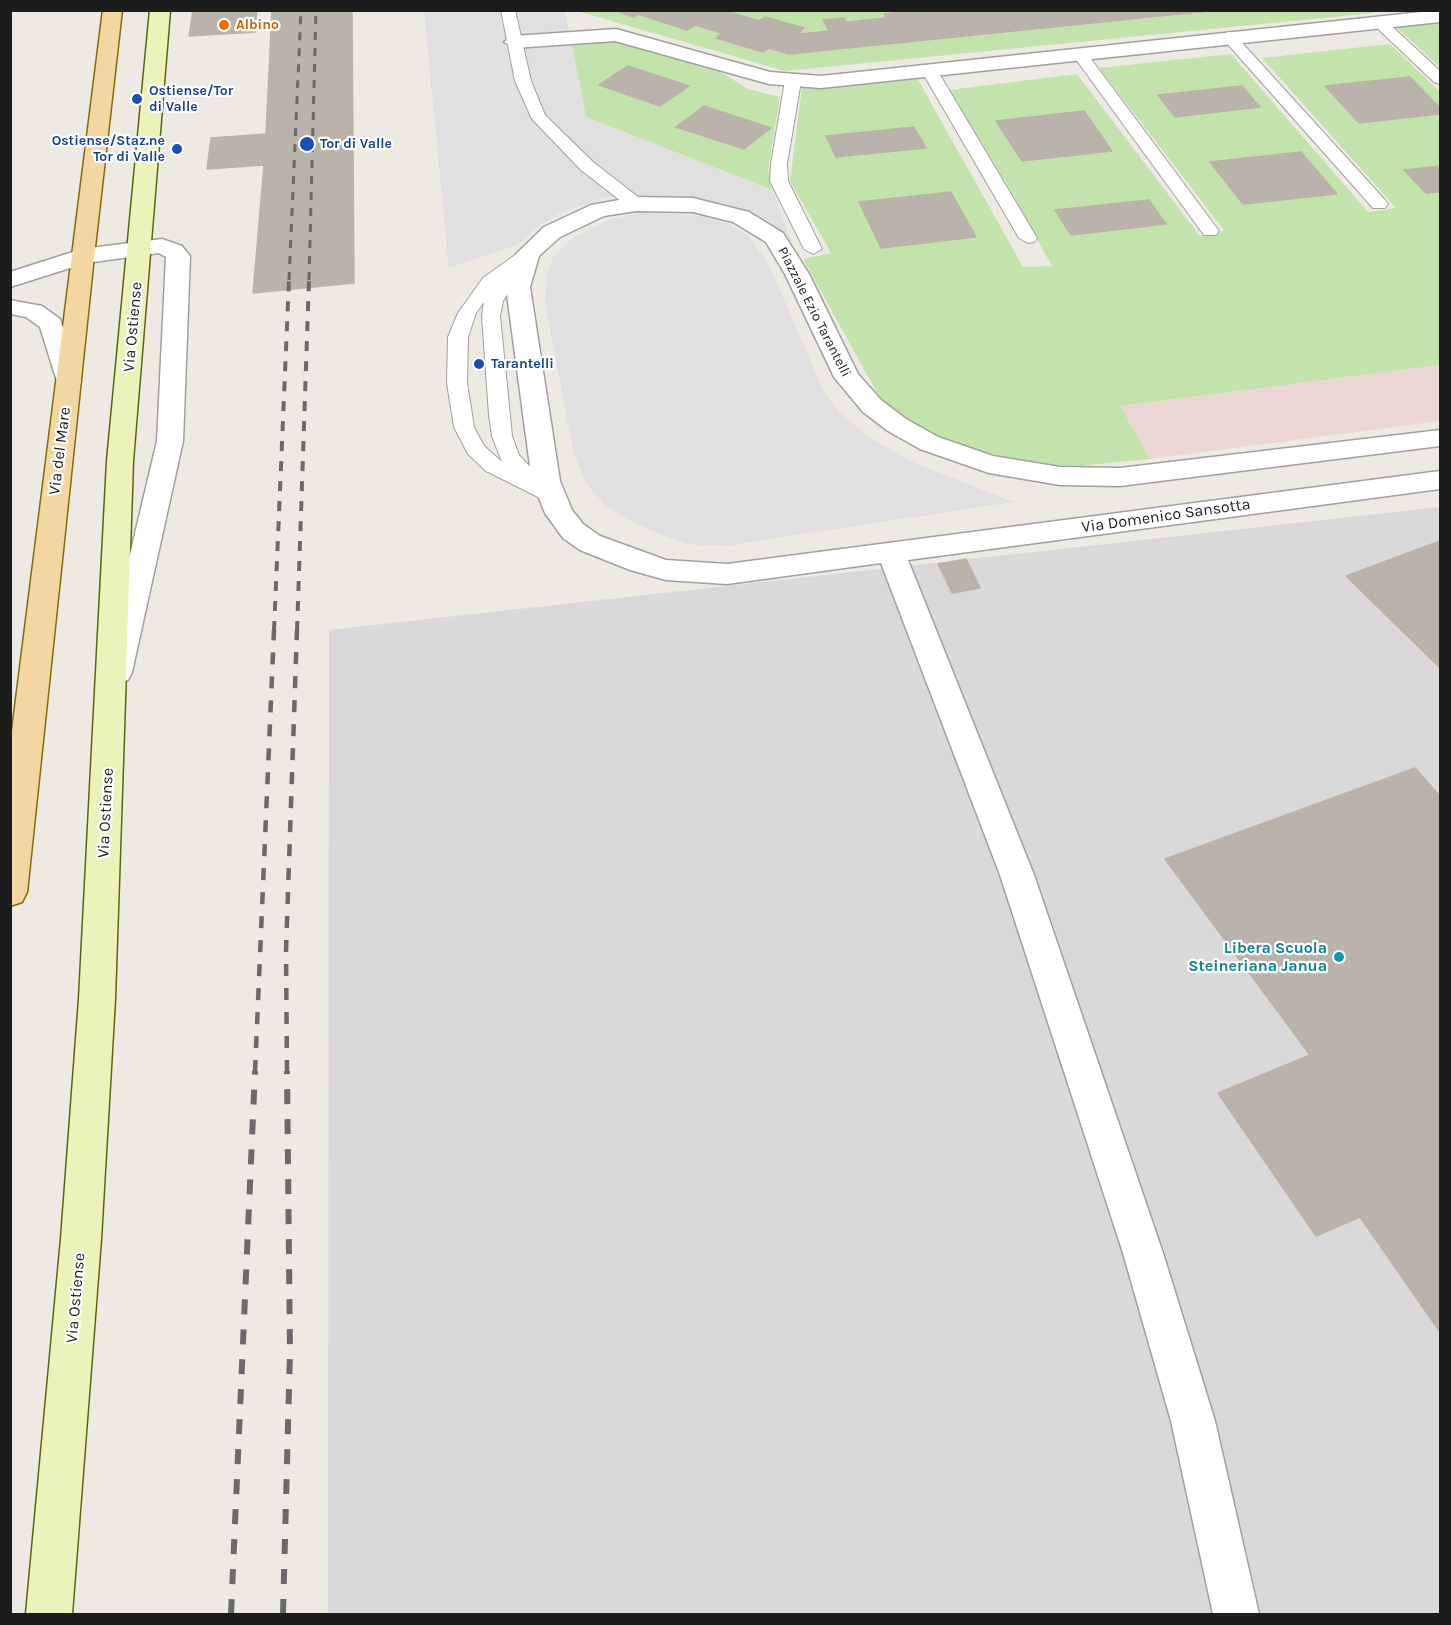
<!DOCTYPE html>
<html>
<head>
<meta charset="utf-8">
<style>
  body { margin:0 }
  #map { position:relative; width:1451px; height:1625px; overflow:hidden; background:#edeae3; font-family:Karla,sans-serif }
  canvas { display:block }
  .frame { position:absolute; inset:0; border:12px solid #1c1c1c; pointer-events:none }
</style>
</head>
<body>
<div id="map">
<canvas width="1451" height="1625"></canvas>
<div class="frame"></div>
</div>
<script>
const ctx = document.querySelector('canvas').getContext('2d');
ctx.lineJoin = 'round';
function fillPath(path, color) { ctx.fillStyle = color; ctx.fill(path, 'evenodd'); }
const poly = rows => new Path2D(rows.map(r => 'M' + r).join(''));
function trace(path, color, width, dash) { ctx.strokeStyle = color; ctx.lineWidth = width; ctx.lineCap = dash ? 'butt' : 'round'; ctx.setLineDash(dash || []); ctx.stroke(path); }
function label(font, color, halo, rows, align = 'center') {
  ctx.font = font + ' Karla,sans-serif'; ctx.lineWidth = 4.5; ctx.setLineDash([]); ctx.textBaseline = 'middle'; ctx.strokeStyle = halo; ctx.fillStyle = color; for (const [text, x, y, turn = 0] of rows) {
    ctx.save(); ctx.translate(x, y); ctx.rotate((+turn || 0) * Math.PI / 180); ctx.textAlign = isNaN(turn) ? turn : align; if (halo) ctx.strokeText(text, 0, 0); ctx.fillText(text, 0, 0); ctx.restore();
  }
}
fillPath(poly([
  [1440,507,1440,1614,328,1614,329,630]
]), '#dad9d9');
fillPath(poly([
  [1440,365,1440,421,1150,459,1119,406]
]), '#ecd6d3');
fillPath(poly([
  [1371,10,1374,13,785,71,577,11,565,11,613,11,634,17,638,14,687,30,695,25,722,33,717,38,762,52,769,48,789,54,1220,11],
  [723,11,921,11,884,14,886,18,829,31,801,34,799,33,803,28,765,17,759,21],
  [1440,23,1440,67,1396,27],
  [616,41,719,71,748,89,780,97,768,170,772,190,586,117,571,42],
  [1390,44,1440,92,1440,365,1120,406,1150,459,1068,467,1019,461,941,440,900,416,881,400,803,259,831,253,790,181,802,88,917,78,1023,267,1052,266,1009,188,949,90,1077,74,1199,235,1215,235,1224,230,1099,68,1231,54,1368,212,1396,208,1262,58]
]), '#c3e3ad');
fillPath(poly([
  [424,11,565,11,586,117,772,190,792,242,754,213,727,204,670,196,628,196,604,199,565,211,540,225,517,245,449,268],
  [648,212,703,216,729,224,749,236,769,265,824,392,842,415,872,439,910,461,1013,502,724,546,688,544,669,538,634,523,605,505,585,482,574,454,545,303,547,273,553,257,572,238,613,218]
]), '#e0e0e0');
const building = poly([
  [193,10,257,10,255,32,189,36,193,10],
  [272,10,352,10,354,283,253,293,264,165,207,169,211,138,266,134,272,10],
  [613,10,723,10,759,21,765,17,804,28,799,33,801,34,829,31,823,20,844,18,846,22,886,18,884,14,921,10,935,10,937,13,967,10,1220,10,789,54,769,48,763,52,716,38,722,33,695,25,687,30,638,14,634,17,613,10],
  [628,66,689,86,660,106,599,85,628,66],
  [1410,77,1440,108,1440,114,1359,123,1325,86,1410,77],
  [1242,86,1260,107,1175,117,1158,95,1242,86],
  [704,106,771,128,744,149,676,127,704,106],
  [1084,111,1112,151,1022,161,996,121,1084,111],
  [914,127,926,148,836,157,826,136,914,127],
  [1301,152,1337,194,1243,204,1210,162,1301,152],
  [1440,166,1440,192,1426,193,1404,170,1440,166],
  [951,192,976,237,881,248,859,202,951,192],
  [1149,200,1166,224,1071,235,1055,210,1149,200],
  [1440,541,1440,668,1346,576,1440,541],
  [966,559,980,588,952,593,938,564,966,559],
  [1415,768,1440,796,1440,1332,1360,1217,1316,1236,1218,1093,1310,1055,1165,859,1415,768]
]);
fillPath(building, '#b9b3ac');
trace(building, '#bdb2a7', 1.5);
const lane = poly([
  [501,10,515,10,531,81,545,115,593,162,642,200,645,204,642,208,630,208,581,170,532,119,515,81,501,10],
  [1379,18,1384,19,1440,71,1440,84,1434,82,1374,25,1372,22,1374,19,1379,18],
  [1229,32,1234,34,1385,200,1388,204,1385,208,1373,208,1224,40,1221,37,1224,34,1229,32],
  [1080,49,1085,51,1216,227,1219,231,1216,235,1204,235,1072,54,1080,49],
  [929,65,937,70,1037,238,1034,242,1028,243,1019,238,921,70,929,65],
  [793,76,801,81,787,164,788,181,822,249,813,254,804,249,770,181,771,164,785,81,793,76],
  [528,249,537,254,514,273,518,277,503,301,500,316,512,436,519,455,538,475,540,482,558,491,561,496,558,501,550,503,486,471,468,454,454,427,447,383,448,337,458,313,483,278,522,250,528,249],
  [484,302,482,316,489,415,492,436,502,462,484,446,474,427,467,383,468,337,476,313,484,302]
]);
const street = poly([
  [1440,10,1440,22,821,88,769,84,615,41,514,48,504,42,514,36,616,29,770,72,821,76,1440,10],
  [636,197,693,198,749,212,783,233,809,274,858,374,881,400,906,419,938,437,993,456,1060,467,1120,468,1440,430,1440,446,1120,486,1060,485,989,473,920,449,888,431,863,412,834,377,785,274,766,242,733,222,693,212,636,211,604,216,560,237,539,256,530,287,560,481,572,510,583,524,600,536,666,560,727,564,1440,471,1440,489,908,560,1034,875,1163,1253,1215,1421,1259,1614,1213,1614,1171,1421,1123,1253,1000,875,881,563,727,584,666,580,630,570,580,550,563,538,545,513,532,481,506,287,516,254,544,227,591,205,636,197],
  [162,239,182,246,190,256,183,441,132,672,128,680,117,683,106,680,102,672,157,441,166,257,159,253,86,263,10,287,10,272,82,249,162,239],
  [10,300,42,306,60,319,81,382,77,388,68,390,59,388,40,327,26,317,10,314,10,300]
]);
const secondary = poly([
  [150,10,170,10,133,461,115,999,101,1239,72,1614,26,1614,61,1239,79,999,107,461,150,10]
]);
const primary = poly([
  [103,10,122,10,94,256,27,892,22,902,10,906,10,747,103,10]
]);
trace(lane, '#a0a0a0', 2);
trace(street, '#a0a0a0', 3);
trace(secondary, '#56680e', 3);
trace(primary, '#87690d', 3);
fillPath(lane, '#fff');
fillPath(street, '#fff');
fillPath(secondary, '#ebf3ba');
fillPath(primary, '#f3d7a2');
trace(poly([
  [289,280,301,10],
  [309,280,316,10]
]), '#6a6a6a', 3, [8, 8]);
trace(poly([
  [274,631,289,279],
  [297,631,309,279]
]), '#6a6a6a', 4, [10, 10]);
trace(poly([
  [255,1072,274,630],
  [287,1072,286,950,297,630]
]), '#6a6a6a', 4.5, [12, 12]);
trace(poly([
  [231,1614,255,1071],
  [283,1614,290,1351,287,1071]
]), '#6a6a6a', 6, [15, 15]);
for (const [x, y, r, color] of [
  [224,25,6,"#e8710a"],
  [137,99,6,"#1a4fb4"],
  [307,144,8,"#1a4fb4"],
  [177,149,6,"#1a4fb4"],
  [479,364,6,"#1a4fb4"],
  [1339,957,6,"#0f9aa8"]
]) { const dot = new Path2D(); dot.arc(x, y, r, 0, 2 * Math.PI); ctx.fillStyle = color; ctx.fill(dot); trace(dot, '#fff', 2); }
label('bold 14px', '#c56008', '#fff', [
  ["Albino",236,25]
], 'left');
label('bold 14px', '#164399', '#fff', [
  ["Ostiense/Tor",149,91],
  ["di Valle",149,107],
  ["Ostiense/Staz.ne",165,141,"right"],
  ["Tor di Valle",165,157,"right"],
  ["Tor di Valle",320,144],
  ["Tarantelli",491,364]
], 'left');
label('14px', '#1c1c1c', '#fff', [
  ["Piazzale Ezio Tarantelli",814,312,63]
]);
label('16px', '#1c1c1c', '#fff', [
  ["Via Ostiense",133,327,-85],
  ["Via del Mare",60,451,-83],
  ["Via Domenico Sansotta",1166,516,-8],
  ["Via Ostiense",106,813,-87],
  ["Via Ostiense",76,1298,-85]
]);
label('bold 16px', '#0d838f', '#fff', [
  ["Libera Scuola",1327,948],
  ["Steineriana Janua",1327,966]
], 'right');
</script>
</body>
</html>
